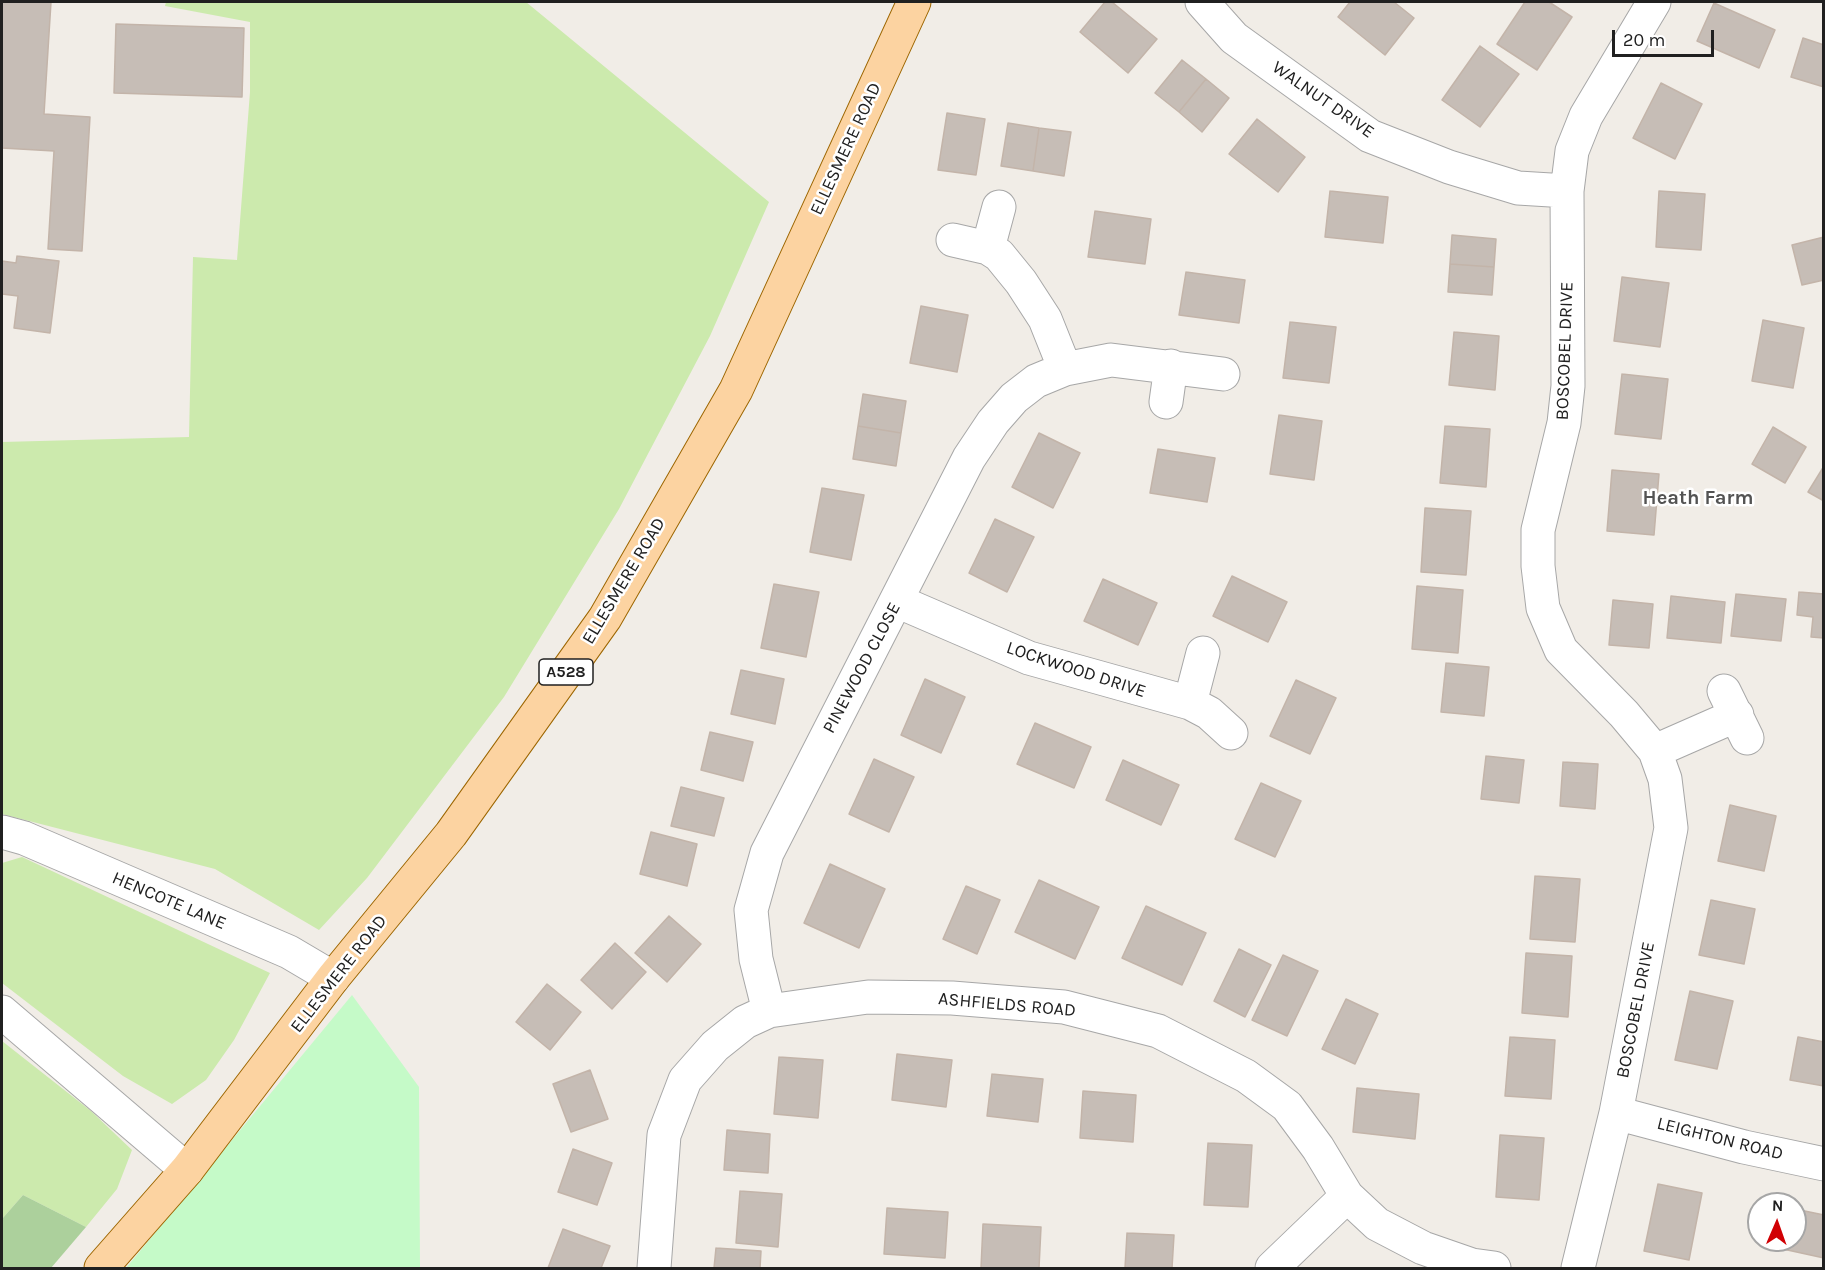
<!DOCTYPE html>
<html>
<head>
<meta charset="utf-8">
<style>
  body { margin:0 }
  #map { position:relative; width:1825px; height:1270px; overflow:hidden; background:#f1ede7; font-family:Karla,sans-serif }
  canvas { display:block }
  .frame { position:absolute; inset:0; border:3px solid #202020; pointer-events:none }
  .north { position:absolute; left:1747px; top:1192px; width:60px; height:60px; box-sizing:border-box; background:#fff; border:2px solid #a6a6a6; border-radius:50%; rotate:2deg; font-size:16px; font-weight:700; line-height:24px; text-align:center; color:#202020 }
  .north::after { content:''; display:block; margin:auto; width:21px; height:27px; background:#d10004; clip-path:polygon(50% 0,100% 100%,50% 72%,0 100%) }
  .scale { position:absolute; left:1612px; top:30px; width:102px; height:27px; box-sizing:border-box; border:3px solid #202020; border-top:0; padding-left:8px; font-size:18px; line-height:21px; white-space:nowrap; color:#202020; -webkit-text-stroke:4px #fff; paint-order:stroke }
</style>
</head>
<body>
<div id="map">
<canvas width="1825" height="1270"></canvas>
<div class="frame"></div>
<div class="north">N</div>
<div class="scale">20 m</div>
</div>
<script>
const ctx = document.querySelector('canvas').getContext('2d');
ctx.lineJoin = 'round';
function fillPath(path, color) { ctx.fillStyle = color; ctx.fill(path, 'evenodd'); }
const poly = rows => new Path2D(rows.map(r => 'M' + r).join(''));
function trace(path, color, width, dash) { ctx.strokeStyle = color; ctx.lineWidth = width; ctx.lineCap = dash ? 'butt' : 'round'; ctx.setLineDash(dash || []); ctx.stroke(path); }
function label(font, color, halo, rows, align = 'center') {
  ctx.font = font + ' Karla,sans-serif'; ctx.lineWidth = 5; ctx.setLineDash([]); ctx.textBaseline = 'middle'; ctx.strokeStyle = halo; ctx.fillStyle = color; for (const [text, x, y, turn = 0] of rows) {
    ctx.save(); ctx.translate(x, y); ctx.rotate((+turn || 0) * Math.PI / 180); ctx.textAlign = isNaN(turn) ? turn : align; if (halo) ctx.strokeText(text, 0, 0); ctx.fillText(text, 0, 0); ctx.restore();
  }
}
fillPath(poly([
  [166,2,526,2,769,202,710,336,619,509,504,697,367,878,319,930,215,869,2,814,2,442,189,437,193,257,237,260,250,92,250,22,165,6],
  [22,857,270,973,234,1040,206,1080,172,1104,123,1076,2,983,2,863],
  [2,1041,91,1111,132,1150,117,1189,86,1227,23,1195,2,1219]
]), '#cceaad');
fillPath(poly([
  [23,1195,86,1227,51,1268,2,1268,2,1219]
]), '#acd09c');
fillPath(poly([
  [352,995,419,1087,420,1268,126,1268]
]), '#c5fac8');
const building = poly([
  [2,2,51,2,44,114,90,117,82,251,48,249,54,151,2,148,2,2],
  [1105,2,1112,2,1157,39,1128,73,1080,32,1105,2],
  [1350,2,1394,2,1414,18,1385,55,1338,17,1350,2],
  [1525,2,1549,2,1572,17,1537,70,1497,44,1525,2],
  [1714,3,1775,30,1759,68,1697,41,1714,3],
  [116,24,244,28,242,97,114,93,116,24],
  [1803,38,1824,45,1824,87,1791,77,1803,38],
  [1480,46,1519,74,1480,127,1442,100,1480,46],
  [1182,60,1206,79,1179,112,1155,93,1182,60],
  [1206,79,1229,98,1202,132,1179,112,1206,79],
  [1661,83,1702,104,1675,159,1633,138,1661,83],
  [947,113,985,119,976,175,938,170,947,113],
  [1257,119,1305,157,1278,192,1229,154,1257,119],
  [1008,123,1039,128,1033,171,1001,166,1008,123],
  [1039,128,1071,132,1064,176,1033,171,1039,128],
  [1330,191,1388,197,1383,243,1325,237,1330,191],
  [1659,191,1705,194,1701,250,1656,247,1659,191],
  [1095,211,1151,219,1145,264,1088,257,1095,211],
  [1452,235,1496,239,1494,267,1450,264,1452,235],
  [1824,237,1824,280,1802,285,1792,245,1824,237],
  [17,256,59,261,50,333,14,328,18,296,2,294,2,261,16,263,17,256],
  [1450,264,1494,267,1492,295,1448,292,1450,264],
  [1186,272,1245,280,1239,323,1179,315,1186,272],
  [1622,277,1669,283,1660,347,1614,341,1622,277],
  [921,306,968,315,957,372,910,363,921,306],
  [1763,320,1804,328,1793,388,1752,381,1763,320],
  [1290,322,1336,327,1329,383,1283,378,1290,322],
  [1454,332,1499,336,1495,390,1449,385,1454,332],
  [1622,374,1668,379,1661,439,1615,434,1622,374],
  [863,394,906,401,901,433,858,426,863,394],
  [1279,415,1322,421,1314,480,1270,474,1279,415],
  [858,426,901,433,896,466,853,459,858,426],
  [1445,426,1490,429,1486,487,1440,483,1445,426],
  [1773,427,1806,447,1785,483,1752,464,1773,427],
  [1039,433,1080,453,1053,508,1012,487,1039,433],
  [1158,449,1215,458,1207,502,1150,493,1158,449],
  [1824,466,1824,501,1808,492,1824,466],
  [1612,470,1659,474,1654,535,1607,531,1612,470],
  [822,488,864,495,851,560,810,552,822,488],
  [1425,508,1471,511,1466,575,1421,572,1425,508],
  [995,519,1034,537,1007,592,969,573,995,519],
  [1232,576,1287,602,1268,642,1213,616,1232,576],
  [1103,579,1157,603,1138,645,1084,621,1103,579],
  [774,584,819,592,806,657,761,648,774,584],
  [1417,586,1463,590,1458,653,1412,649,1417,586],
  [1799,592,1824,594,1824,638,1811,637,1813,617,1797,615,1799,592],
  [1736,594,1786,599,1781,641,1731,636,1736,594],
  [1671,596,1725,602,1721,643,1667,638,1671,596],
  [1613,600,1653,604,1649,648,1609,645,1613,600],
  [1446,663,1489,667,1484,716,1441,712,1446,663],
  [741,670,784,679,775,724,731,714,741,670],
  [925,679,965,697,941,753,901,735,925,679],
  [1296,680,1336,698,1310,754,1270,736,1296,680],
  [1035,723,1091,747,1074,788,1017,764,1035,723],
  [710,732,753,742,743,781,701,770,710,732],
  [1486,756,1524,760,1519,803,1481,799,1486,756],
  [874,759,914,777,889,832,849,814,874,759],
  [1123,760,1179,785,1161,825,1106,800,1123,760],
  [1563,762,1598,764,1595,809,1560,806,1563,762],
  [1261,783,1301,801,1275,857,1235,839,1261,783],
  [681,787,724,798,714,836,671,826,681,787],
  [1730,805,1776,816,1764,871,1718,861,1730,805],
  [651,832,697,844,687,886,640,874,651,832],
  [830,864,885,889,859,948,804,923,830,864],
  [1535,876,1580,879,1575,942,1530,939,1535,876],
  [1039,880,1099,907,1075,959,1015,932,1039,880],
  [966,886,1000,900,977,954,943,939,966,886],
  [1711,900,1755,909,1744,964,1699,955,1711,900],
  [1146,906,1206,933,1182,985,1122,958,1146,906],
  [669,916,701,944,667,982,635,953,669,916],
  [615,943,646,972,612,1009,581,980,615,943],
  [1239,949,1271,965,1245,1017,1214,1001,1239,949],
  [1526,953,1572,956,1568,1017,1522,1013,1526,953],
  [1283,955,1318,971,1287,1036,1252,1020,1283,955],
  [547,984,581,1012,550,1050,516,1022,547,984],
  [1690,991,1733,1001,1717,1069,1675,1060,1690,991],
  [1346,999,1378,1014,1355,1064,1322,1049,1346,999],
  [1510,1037,1555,1040,1551,1099,1505,1096,1510,1037],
  [1798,1037,1824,1042,1824,1086,1790,1080,1798,1037],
  [897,1054,952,1060,946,1107,892,1100,897,1054],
  [779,1057,823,1060,818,1118,774,1114,779,1057],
  [590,1070,608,1119,571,1132,553,1084,590,1070],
  [992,1074,1043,1079,1038,1122,987,1116,992,1074],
  [1357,1088,1419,1094,1415,1139,1353,1132,1357,1088],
  [1083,1091,1136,1095,1133,1142,1080,1138,1083,1091],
  [727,1130,770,1134,768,1173,724,1170,727,1130],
  [1500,1135,1544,1138,1539,1200,1496,1197,1500,1135],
  [1208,1143,1252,1145,1248,1207,1204,1205,1208,1143],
  [573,1149,612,1163,597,1205,558,1192,573,1149],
  [1658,1184,1702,1193,1689,1260,1644,1251,1658,1184],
  [740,1191,782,1194,778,1247,736,1243,740,1191],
  [887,1208,948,1212,945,1258,884,1254,887,1208],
  [1795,1209,1824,1215,1824,1258,1760,1244,1761,1240,1795,1240,1795,1209],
  [983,1224,1041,1227,1039,1268,981,1268,983,1224],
  [563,1229,610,1246,601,1268,548,1268,563,1229],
  [1127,1233,1174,1235,1172,1268,1125,1268,1127,1233],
  [716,1248,761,1251,760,1268,714,1268,716,1248]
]);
fillPath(building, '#c6bdb6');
trace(building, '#c3b4a9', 1.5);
const minor = poly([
  [1202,2,1234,38,1370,136,1449,167,1518,188,1567,191],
  [953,240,988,248,999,255,1021,282,1045,319,1065,369],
  [988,248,999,207],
  [1166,402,1171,366],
  [897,601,1029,658,1190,703,1209,713,1231,733],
  [1724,691,1747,738],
  [1190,703,1203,653],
  [1655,751,1737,715],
  [2,832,24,838,289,952,333,978],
  [769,1011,756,959,751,910,767,853,969,458,993,422,1014,398,1036,381,1065,369,1111,360,1223,374],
  [2,1012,187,1170],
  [1616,1113,1744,1147,1824,1164],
  [654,1268,664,1135,685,1080,715,1046,745,1022,769,1011,868,997,952,998,1064,1007,1158,1031,1246,1076,1287,1106,1318,1148,1347,1196,1377,1224,1423,1248,1472,1265,1494,1268],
  [1272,1268,1347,1196],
  [1578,1268,1616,1113,1671,828,1665,779,1655,751,1624,714,1561,650,1543,608,1538,566,1538,530,1564,423,1568,386,1567,191,1572,151,1586,116,1654,2]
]);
const major = poly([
  [101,1268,187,1170,333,978,451,834,605,618,736,390,914,2]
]);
trace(minor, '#a7a7a7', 35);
trace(major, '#9d6600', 35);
trace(minor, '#fff', 33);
trace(major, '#fcd3a1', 33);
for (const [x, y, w] of [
  [566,672,54]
]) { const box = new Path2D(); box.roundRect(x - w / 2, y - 13, w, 26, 4.5); ctx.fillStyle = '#fff'; ctx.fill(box); trace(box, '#202020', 1.5); }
label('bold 16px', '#202020', null, [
  ["A528",566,672]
]);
label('18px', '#202020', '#fff', [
  ["WALNUT DRIVE",1323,100,35],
  ["ELLESMERE ROAD",846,149,-65],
  ["BOSCOBEL DRIVE",1565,351,-88],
  ["ELLESMERE ROAD",624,581,-59],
  ["PINEWOOD CLOSE",862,668,-62],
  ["LOCKWOOD DRIVE",1076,670,18],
  ["HENCOTE LANE",169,901,23],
  ["ELLESMERE ROAD",339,974,-52],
  ["ASHFIELDS ROAD",1007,1005,5],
  ["BOSCOBEL DRIVE",1636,1010,-79],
  ["LEIGHTON ROAD",1720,1139,14]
]);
label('bold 20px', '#535353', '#fff', [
  ["Heath Farm",1698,498]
]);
</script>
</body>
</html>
